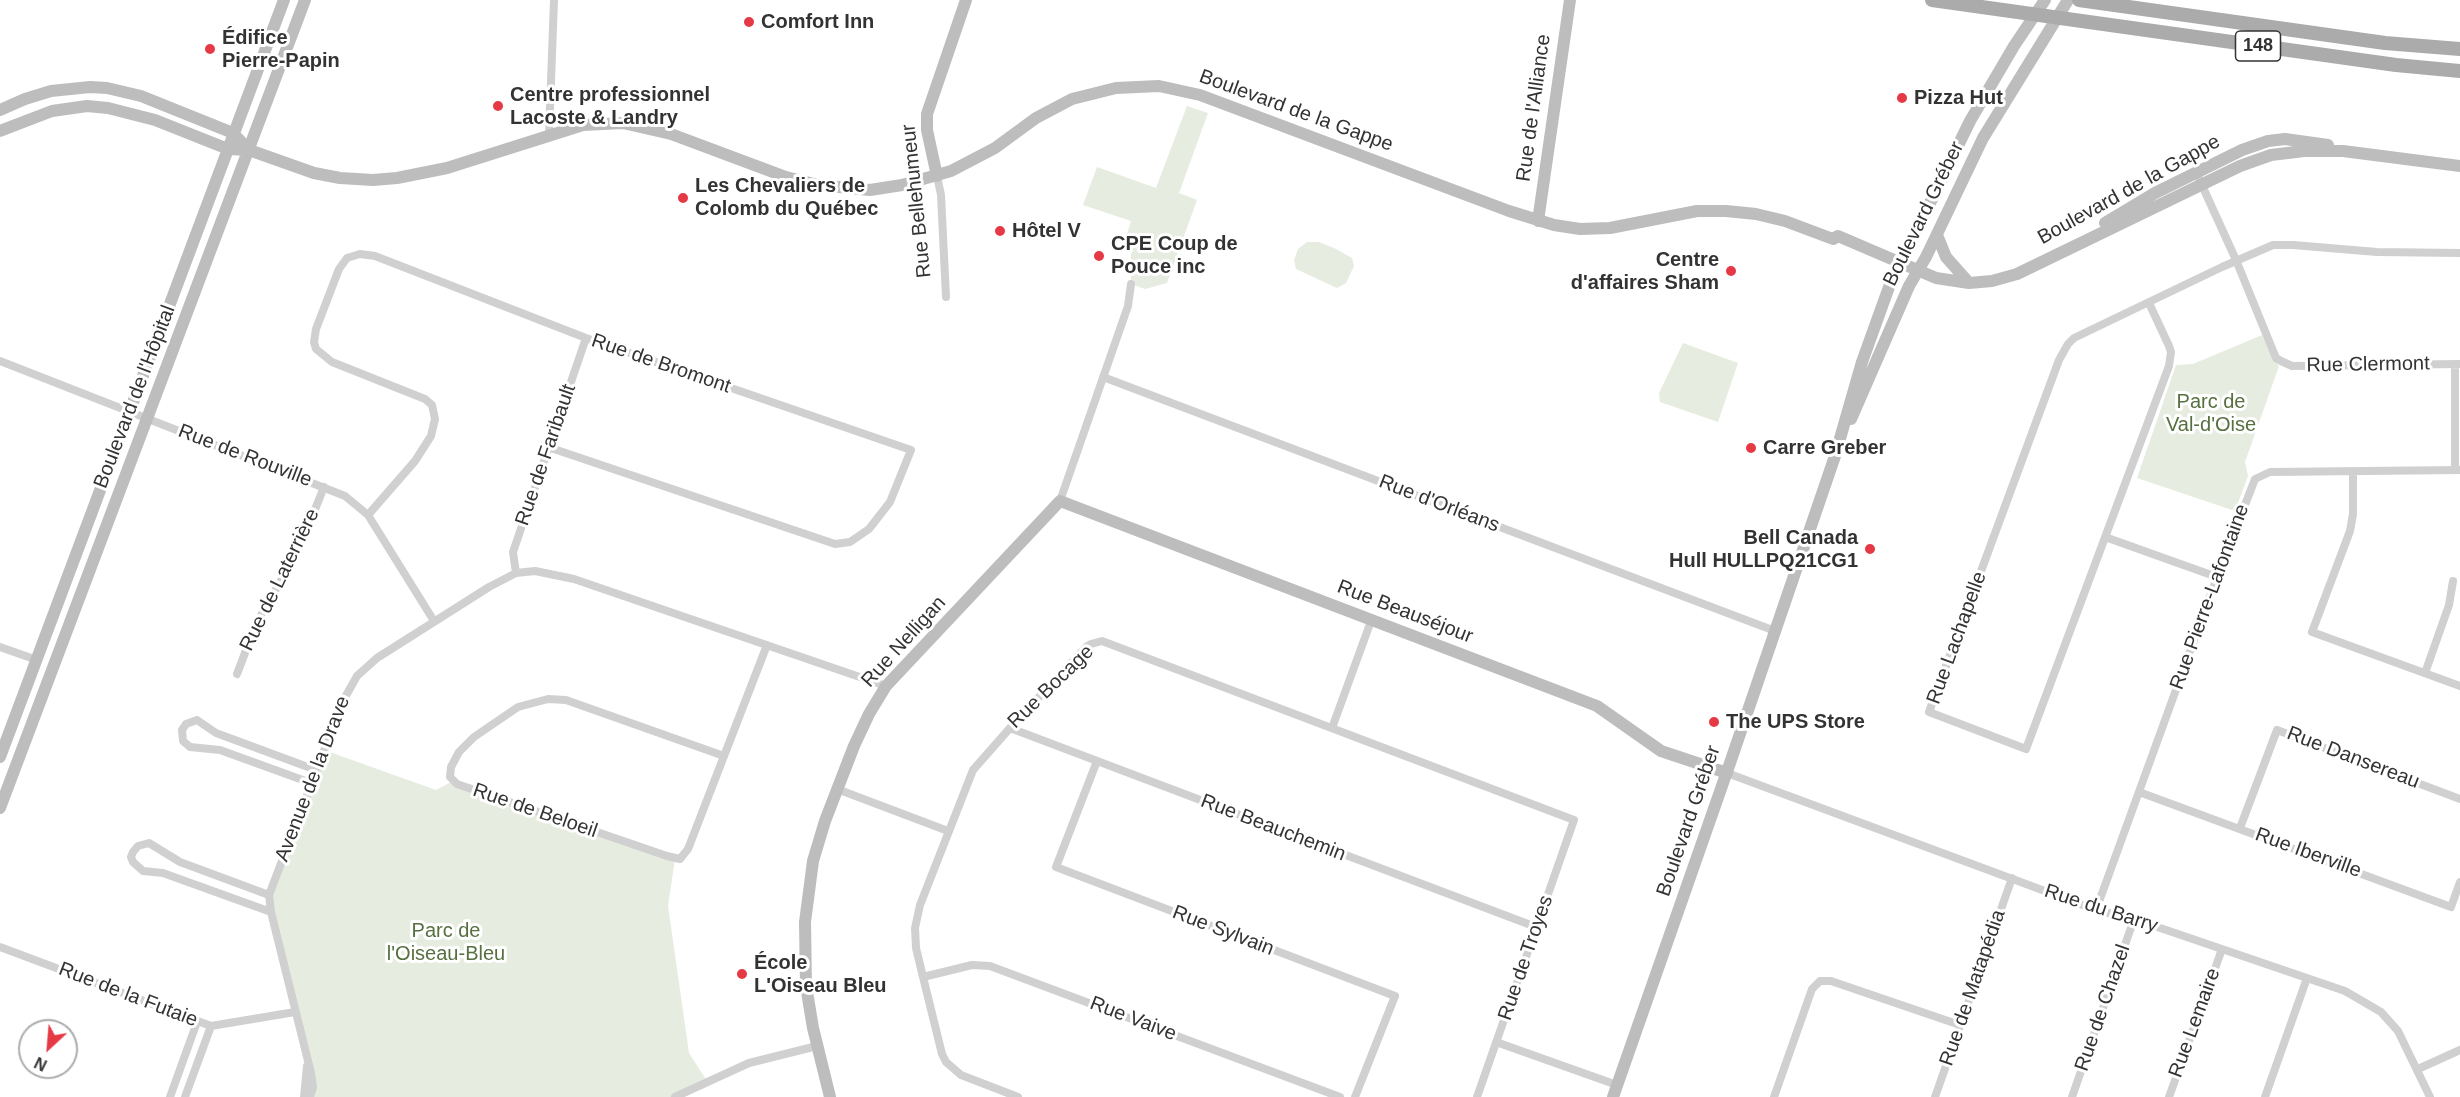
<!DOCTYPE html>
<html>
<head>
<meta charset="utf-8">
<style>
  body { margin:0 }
  #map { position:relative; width:2460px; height:1097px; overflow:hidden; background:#fff; font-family:Arial,sans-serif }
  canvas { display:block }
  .north { position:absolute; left:18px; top:1019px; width:60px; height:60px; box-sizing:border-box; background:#fff; border:2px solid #adadad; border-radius:50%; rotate:206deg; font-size:16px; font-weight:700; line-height:24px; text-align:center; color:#333 }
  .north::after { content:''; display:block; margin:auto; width:21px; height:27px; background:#e63946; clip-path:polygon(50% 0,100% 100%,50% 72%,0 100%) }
</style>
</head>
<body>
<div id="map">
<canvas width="2460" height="1097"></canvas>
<div class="north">N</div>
</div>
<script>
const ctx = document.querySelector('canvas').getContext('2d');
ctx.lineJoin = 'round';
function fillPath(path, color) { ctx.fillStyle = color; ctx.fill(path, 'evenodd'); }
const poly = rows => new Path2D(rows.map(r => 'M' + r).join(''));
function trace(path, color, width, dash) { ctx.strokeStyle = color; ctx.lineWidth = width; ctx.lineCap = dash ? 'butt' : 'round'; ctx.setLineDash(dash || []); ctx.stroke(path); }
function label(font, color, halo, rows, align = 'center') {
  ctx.font = font + ' Arial,sans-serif'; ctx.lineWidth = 6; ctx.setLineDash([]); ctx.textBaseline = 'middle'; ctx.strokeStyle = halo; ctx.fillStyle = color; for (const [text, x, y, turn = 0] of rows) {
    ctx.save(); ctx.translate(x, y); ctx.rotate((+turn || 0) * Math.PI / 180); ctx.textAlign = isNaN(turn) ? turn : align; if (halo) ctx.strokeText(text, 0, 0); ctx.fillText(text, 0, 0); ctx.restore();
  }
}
fillPath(poly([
  [1187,106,1208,113,1179,193,1197,200,1167,283,1145,289,1131,284,1131,242,1126,237,1131,221,1083,205,1097,167,1156,188],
  [1307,242,1319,242,1334,248,1352,258,1354,266,1346,283,1337,288,1296,269,1294,260,1298,249],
  [2262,335,2273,359,2279,366,2245,462,2248,476,2235,511,2137,478,2176,365,2193,364],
  [1683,343,1738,363,1718,422,1660,402,1659,393],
  [324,750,436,790,453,781,675,859,668,906,689,1053,707,1081,675,1097,310,1097,312,1092,270,903]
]), '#e6ecdf');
trace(poly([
  [549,135,554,0],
  [2196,172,2236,260,2267,336,2276,358,2281,361,2292,366,2460,364],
  [937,176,941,195,946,297],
  [2149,303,2169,346,2171,352,2169,366,2026,749,1929,712,2059,360,2068,344,2074,338,2222,267,2273,245,2293,245,2377,252,2460,253],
  [0,361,345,496,368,515,434,621],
  [2455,364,2455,470],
  [1103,377,1775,631],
  [2353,473,2353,514,2350,531,2312,632,2460,686],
  [1060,501,1128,306,1131,284],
  [368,515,415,461,431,436,435,419,432,405,425,399,332,362,316,349,314,342,316,329,339,269,347,258,360,254,375,256,586,338,911,450,890,502,869,529,850,542,835,544,548,447],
  [2105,537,2217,577],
  [516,573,513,552,586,338],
  [0,647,37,660],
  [2425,673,2449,605,2453,581],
  [237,674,256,624,300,547,324,487],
  [1010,728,1536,927],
  [1332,728,1371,621],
  [724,756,566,700,548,699,518,707,474,737,459,752,451,767,450,777,457,784,667,856,680,859,688,849,767,645],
  [1097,761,1056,867,1395,996,1355,1097],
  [1727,773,2096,910,2134,919,2345,991,2381,1012,2398,1031,2430,1097],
  [311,783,220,750,190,747,183,741,182,730,186,724,197,720,216,733,316,770],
  [837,789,948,831],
  [2139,792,2451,907,2460,882],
  [2240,828,2277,730,2460,799],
  [269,895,180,862,149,843,138,846,133,852,131,857,133,862,143,871,163,873,271,912],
  [2096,910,2217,577,2255,479,2270,472,2460,470],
  [0,947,211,1026,295,1012],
  [923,977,972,965,990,966,1340,1097],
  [1496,1042,1617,1085],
  [2418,1069,2460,1050],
  [170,1097,197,1022],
  [185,1097,211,1026],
  [304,1097,307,1066],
  [310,1097,313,1087,311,1073,271,912,269,895,343,701,357,676,377,658,489,587,516,573,535,571,574,579,886,686],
  [675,1097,749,1063,817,1046],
  [1018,1097,961,1075,946,1062,942,1054,923,977,916,948,915,928,920,905,973,770,1010,728,1086,647,1091,644,1102,641,1574,820,1477,1097],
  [1774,1097,1812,989,1820,981,1831,981,1960,1025],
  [1935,1097,2012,878],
  [2072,1097,2134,919],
  [2169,1097,2222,949],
  [2265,1097,2307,978]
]), '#d0d0d0', 8);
trace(poly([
  [0,110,25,99,51,91,90,87,107,88,141,96,233,133,249,150],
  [0,131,52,111,87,106,108,108,155,120,228,149,249,150,314,173,340,178,373,180,397,178,447,168,583,125,623,123,671,134,786,177,818,185,870,190,902,185,951,171,995,148,1036,118,1072,99,1116,88,1159,86,1200,95,1509,211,1554,225,1580,229,1610,228,1697,211,1726,211,1756,214,1785,221,1833,239,1838,236,1936,278,1969,283,1992,281,2017,274,2240,166,2271,155,2304,151,2343,151,2460,166],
  [937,176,927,130,927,114,966,0],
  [1538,221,1570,0],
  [2105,223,2155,193,2242,150,2268,141,2285,139,2328,145],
  [1937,235,1946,257,1969,283],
  [1851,419,1909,286,1926,257,1983,138,2068,0],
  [0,757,284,0],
  [0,808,305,0],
  [830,1097,813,1028,806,986,805,922,813,861,825,821,854,746,869,714,886,686,1060,501,1597,706,1661,751,1727,773],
  [1613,1097,1730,763,1835,456,1862,362,1889,287,1970,121,2014,46,2045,0]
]), '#bdbdbd', 12);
trace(poly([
  [1932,0,2396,65,2460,71],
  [2079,0,2385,43,2460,49]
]), '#ababab', 14);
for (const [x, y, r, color] of [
  [749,22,6,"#e63946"],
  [210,49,6,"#e63946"],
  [1902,98,6,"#e63946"],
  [498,106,6,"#e63946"],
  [683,198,6,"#e63946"],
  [1000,231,6,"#e63946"],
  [1099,256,6,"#e63946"],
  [1731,271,6,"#e63946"],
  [1751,448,6,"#e63946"],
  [1870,549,6,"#e63946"],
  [1714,722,6,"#e63946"],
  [742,974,6,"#e63946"]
]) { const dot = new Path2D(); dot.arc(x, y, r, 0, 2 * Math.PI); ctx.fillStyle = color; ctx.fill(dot); trace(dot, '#fff', 2); }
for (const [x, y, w] of [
  [2258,46,45]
]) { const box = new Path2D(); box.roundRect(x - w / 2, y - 15, w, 30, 4.5); ctx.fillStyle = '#fff'; ctx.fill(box); trace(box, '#333', 1.5); }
label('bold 18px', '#333', null, [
  ["148",2258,46]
]);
label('bold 20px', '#333', '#fff', [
  ["Comfort Inn",761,22],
  ["Édifice",222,38],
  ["Pierre-Papin",222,61],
  ["Centre professionnel",510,95],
  ["Lacoste & Landry",510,118],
  ["Pizza Hut",1914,98],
  ["Les Chevaliers de",695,186],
  ["Colomb du Québec",695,209],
  ["Hôtel V",1012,231],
  ["CPE Coup de",1111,244],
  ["Pouce inc",1111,267],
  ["Centre",1719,260,"right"],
  ["d'affaires Sham",1719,283,"right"],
  ["Carre Greber",1763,448],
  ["Bell Canada",1858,538,"right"],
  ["Hull HULLPQ21CG1",1858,561,"right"],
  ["The UPS Store",1726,722],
  ["École",754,963],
  ["L'Oiseau Bleu",754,986]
], 'left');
label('20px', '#333', '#fff', [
  ["Rue de l'Alliance",1534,108,-82],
  ["Boulevard de la Gappe",1296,111,20],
  ["Boulevard de la Gappe",2129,190,-29],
  ["Rue Bellehumeur",917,201,-96],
  ["Boulevard Gréber",1924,214,-64],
  ["Rue de Bromont",661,364,19],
  ["Rue Clermont",2368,365,-1],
  ["Boulevard de l'Hôpital",135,397,-69],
  ["Rue de Faribault",546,455,-71],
  ["Rue de Rouville",245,456,21],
  ["Rue d'Orléans",1439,504,21],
  ["Rue de Laterrière",280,580,-64],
  ["Rue Pierre-Lafontaine",2210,597,-70],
  ["Rue Beauséjour",1405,612,21],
  ["Rue Lachapelle",1957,638,-70],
  ["Rue Nelligan",904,642,-48],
  ["Rue Bocage",1051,687,-44],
  ["Rue Dansereau",2353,758,21],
  ["Avenue de la Drave",313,779,-69],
  ["Rue de Beloeil",535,811,19],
  ["Boulevard Gréber",1689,821,-71],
  ["Rue Beauchemin",1273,828,21],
  ["Rue Iberville",2308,853,20],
  ["Rue du Barry",2101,909,18],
  ["Rue Sylvain",1223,931,21],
  ["Rue de Troyes",1526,958,-71],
  ["Rue de Matapédia",1973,988,-71],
  ["Rue de la Futaie",128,995,21],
  ["Rue de Chazel",2103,1008,-71],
  ["Rue Vaive",1133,1019,21],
  ["Rue Lemaire",2195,1023,-70]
]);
label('20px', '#56703f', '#fff', [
  ["Parc de",2211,402],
  ["Val-d'Oise",2211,425],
  ["Parc de",446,931],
  ["l'Oiseau-Bleu",446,954]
]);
</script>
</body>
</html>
